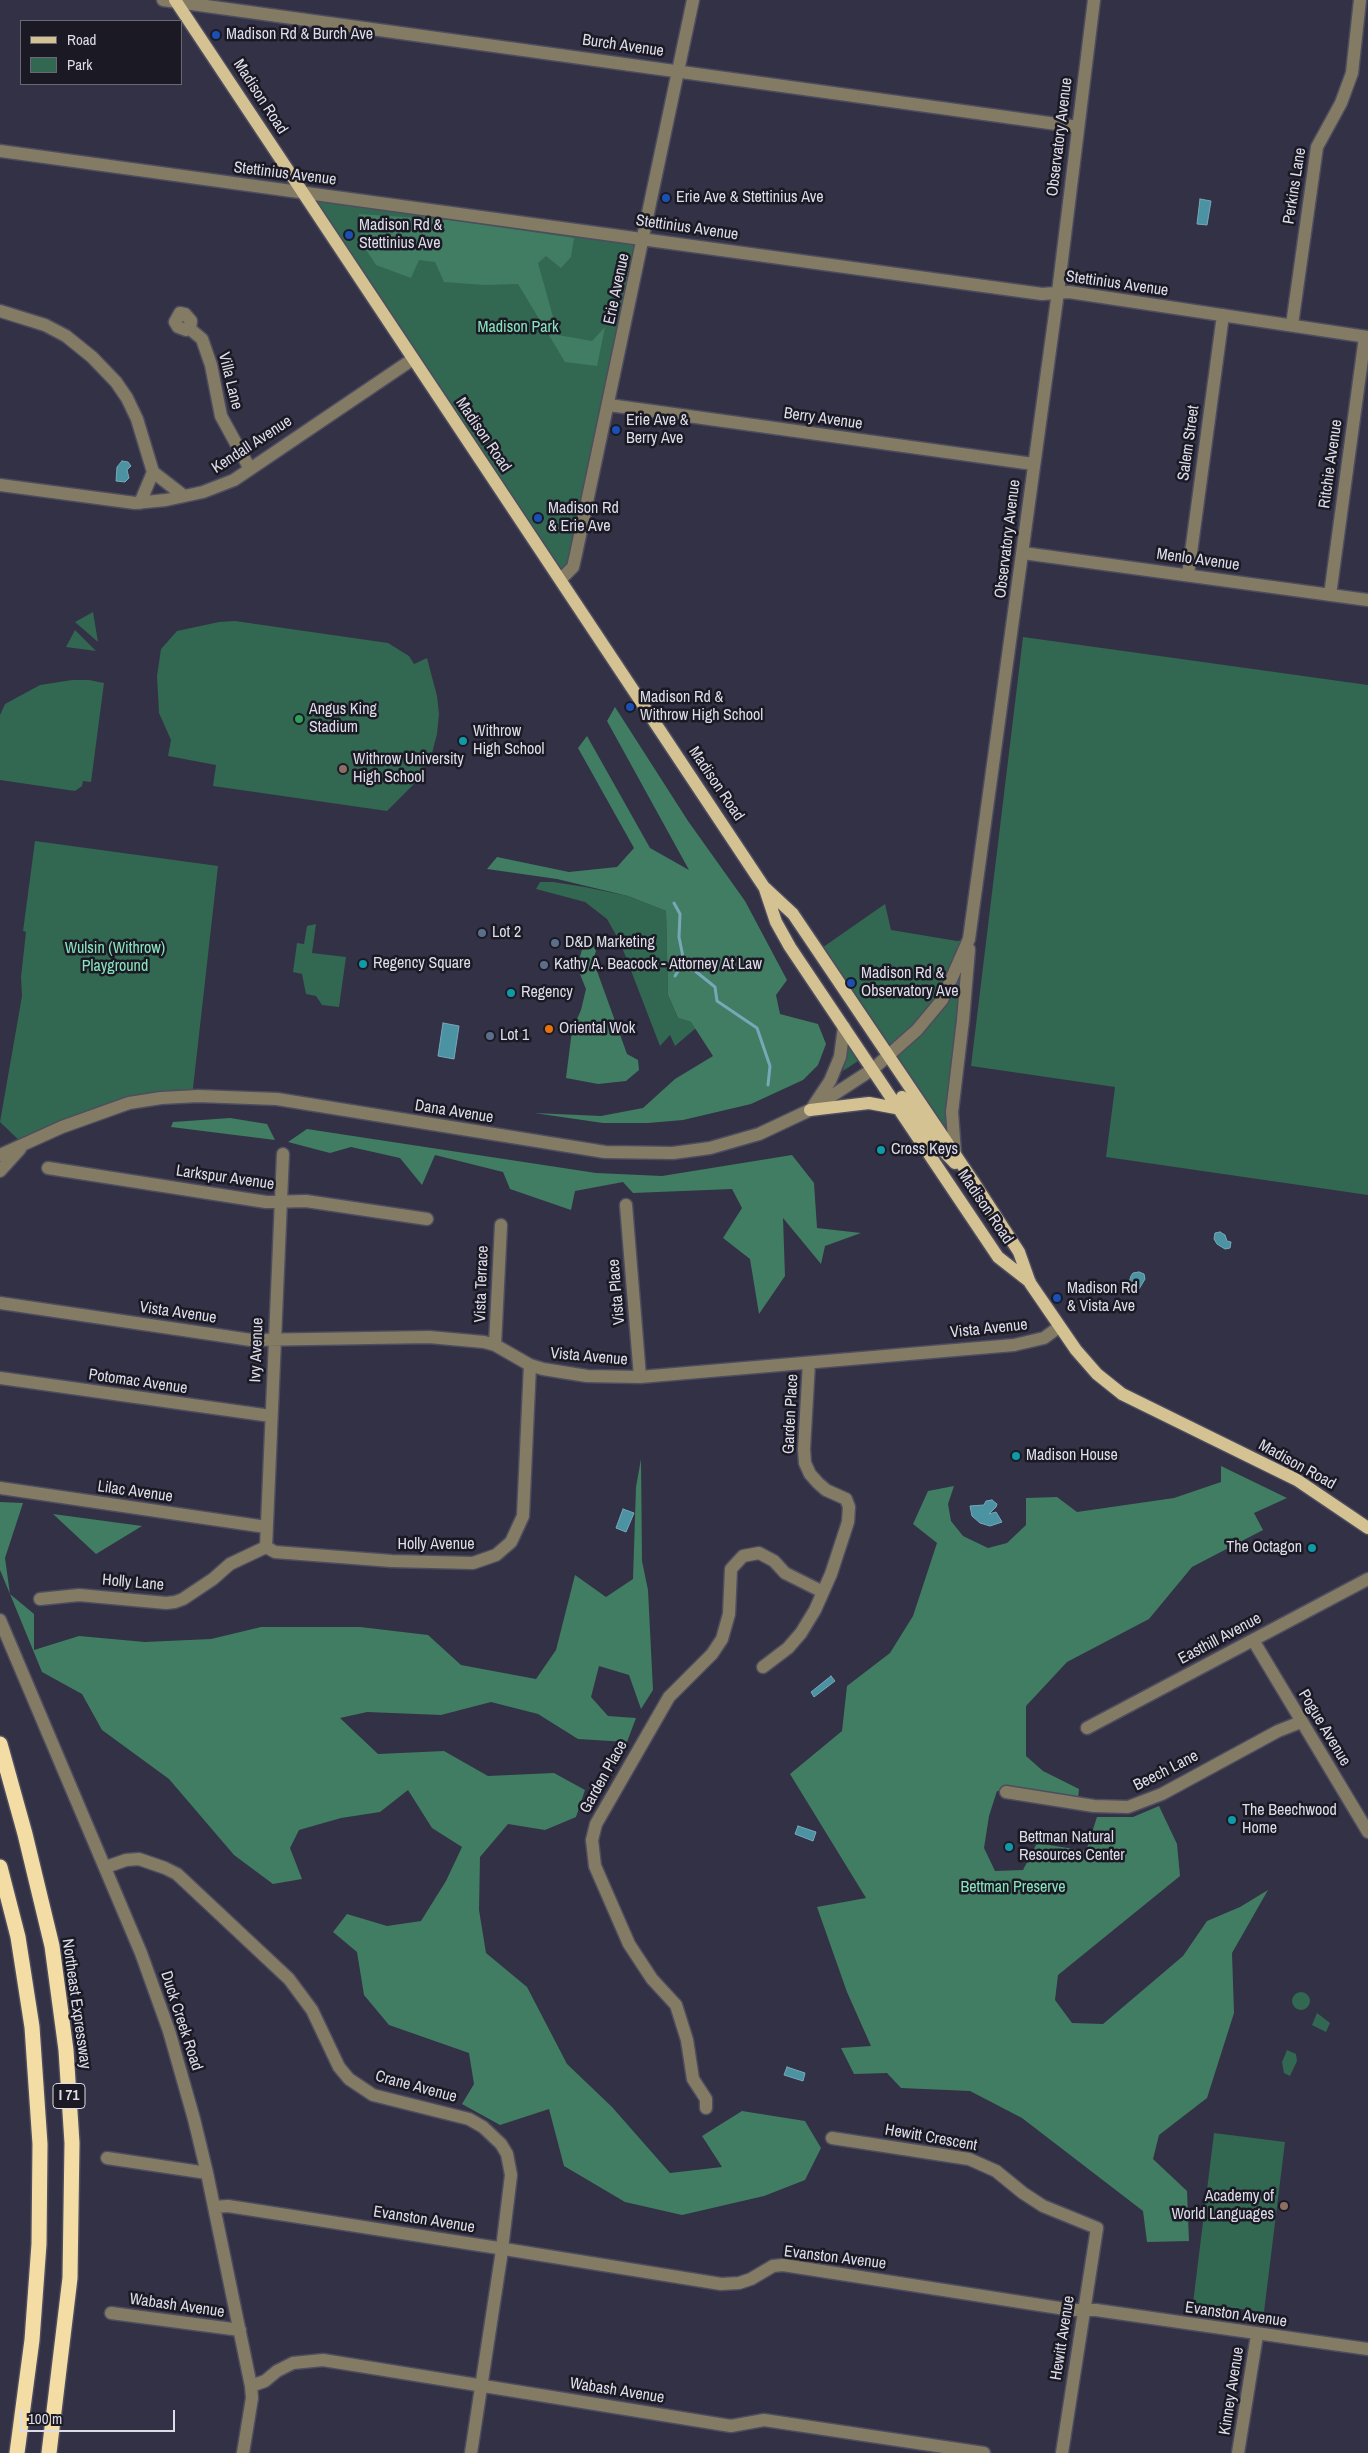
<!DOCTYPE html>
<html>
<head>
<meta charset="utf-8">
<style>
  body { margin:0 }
  #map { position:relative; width:1368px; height:2453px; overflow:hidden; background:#333145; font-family:"Archivo Narrow",sans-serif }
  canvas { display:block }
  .legend { position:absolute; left:20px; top:20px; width:162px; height:65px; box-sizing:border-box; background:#1b1a24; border:1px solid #696873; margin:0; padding:6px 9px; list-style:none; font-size:15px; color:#ddddea }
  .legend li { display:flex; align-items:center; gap:10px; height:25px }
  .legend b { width:25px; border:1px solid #696873 }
  .scale { position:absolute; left:20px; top:2410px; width:155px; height:22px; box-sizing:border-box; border:2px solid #ddddea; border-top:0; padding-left:6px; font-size:15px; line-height:18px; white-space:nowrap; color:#ddddea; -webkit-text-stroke:4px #1b1a24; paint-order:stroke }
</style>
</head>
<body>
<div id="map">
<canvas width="1368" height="2453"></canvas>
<ul class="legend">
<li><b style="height:6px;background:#d4c293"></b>Road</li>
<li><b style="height:14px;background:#326751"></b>Park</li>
</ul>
<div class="scale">100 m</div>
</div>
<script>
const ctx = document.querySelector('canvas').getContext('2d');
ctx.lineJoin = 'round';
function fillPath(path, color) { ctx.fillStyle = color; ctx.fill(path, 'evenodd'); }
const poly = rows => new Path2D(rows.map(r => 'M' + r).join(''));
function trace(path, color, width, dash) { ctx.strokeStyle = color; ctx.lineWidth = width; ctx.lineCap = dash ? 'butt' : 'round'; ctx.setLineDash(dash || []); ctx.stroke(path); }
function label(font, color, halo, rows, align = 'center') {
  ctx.font = font + ' "Archivo Narrow",sans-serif'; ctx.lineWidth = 5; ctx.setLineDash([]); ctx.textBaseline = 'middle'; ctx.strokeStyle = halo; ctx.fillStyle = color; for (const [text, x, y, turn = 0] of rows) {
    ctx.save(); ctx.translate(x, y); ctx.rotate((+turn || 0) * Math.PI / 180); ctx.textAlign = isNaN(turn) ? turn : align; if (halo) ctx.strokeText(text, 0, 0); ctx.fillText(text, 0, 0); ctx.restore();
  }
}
fillPath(poly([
  [303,193,644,238,576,554,561,579],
  [93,612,98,642,75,622],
  [235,621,388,643,409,656,414,664,427,658,437,696,439,714,437,734,432,753,423,770,412,786,387,811,213,786,216,765,168,756,171,740,159,713,157,676,161,649,177,631,219,622],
  [75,630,96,651,66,647],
  [1023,637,1368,685,1368,1195,1106,1157,1115,1087,971,1066],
  [72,680,89,680,104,683,91,782,83,781,82,786,75,791,0,780,0,715,5,704,40,685],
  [35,841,218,866,192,1097,161,1098,24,1145,0,1122,22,996,21,977,26,932,23,931],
  [540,882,553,882,585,887,628,896,666,911,668,995,678,1018,691,1022,696,1028,675,1046,670,1035,660,1046,620,942,607,919,585,902,536,889],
  [885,904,891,930,957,941,969,939,955,1153,816,952],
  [316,924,312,953,346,957,339,1007,322,1005,316,996,306,994,302,974,293,972,297,943,304,944,307,926],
  [848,1046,858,1061,843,1071],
  '1292 2001a9 9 0 1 1 18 0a9 9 0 1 1-18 0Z',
  [1317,2013,1330,2023,1326,2032,1312,2025],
  [1287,2050,1296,2054,1297,2061,1290,2076,1284,2073,1282,2062],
  [1214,2133,1285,2142,1264,2312,1193,2303]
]), '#326751');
fillPath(poly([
  [359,214,450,220,574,238,571,257,561,268,546,256,538,263,558,335,592,341,605,327,597,366,565,362,518,284,484,285,444,282,435,262,419,260,411,278,376,265,361,242],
  [615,707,688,821,745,901,787,980,776,995,780,1014,818,1024,826,1044,818,1065,803,1080,751,1104,683,1120,648,1123,603,1123,534,1113,601,1116,643,1108,675,1079,713,1056,691,1022,678,1018,668,995,666,911,628,896,557,879,487,869,497,857,569,872,617,867,634,848,578,748,587,736,650,848,689,870,607,721],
  [592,944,596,951,593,960,627,1054,638,1060,639,1070,626,1081,598,1084,566,1078,572,1030,581,1010,586,989,577,967,583,946],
  [230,1118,267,1124,275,1140,171,1127,173,1122],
  [307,1129,596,1173,662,1176,792,1155,814,1183,817,1228,861,1233,825,1246,821,1264,783,1218,785,1276,759,1314,750,1259,723,1238,742,1208,732,1189,633,1193,623,1182,575,1191,571,1210,510,1189,503,1172,435,1155,422,1185,400,1158,351,1147,330,1153,288,1142],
  [641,1459,642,1561,648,1590,653,1690,641,1709,629,1675,599,1666,591,1697,608,1716,636,1718,627,1742,578,1739,538,1714,491,1702,441,1715,367,1712,340,1718,378,1754,444,1751,488,1776,554,1773,585,1790,576,1817,545,1830,508,1824,480,1857,479,1910,486,1953,527,1987,567,2064,612,2107,670,2173,722,2167,702,2136,742,2111,805,2121,821,2148,805,2180,764,2196,682,2215,625,2202,564,2166,549,2109,500,2125,462,2104,474,2084,469,2053,389,2025,364,1995,357,1952,333,1932,347,1914,387,1926,421,1921,446,1881,462,1847,432,1828,408,1790,380,1812,341,1818,299,1830,290,1848,302,1879,273,1884,234,1855,169,1779,102,1730,82,1694,42,1672,10,1594,0,1570,0,1502,23,1503,5,1558,10,1594,34,1614,34,1650,79,1636,145,1642,211,1639,261,1627,360,1627,428,1635,461,1665,536,1679,556,1650,575,1575,606,1597,633,1579,636,1487],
  [1221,1466,1287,1498,1254,1513,1263,1530,1192,1567,1149,1619,1067,1662,1026,1706,1026,1756,1043,1771,1079,1789,1078,1799,997,1791,989,1816,984,1848,995,1871,1023,1870,1037,1843,1086,1851,1097,1817,1133,1817,1159,1806,1177,1844,1180,1876,1058,1975,1055,2000,1072,2023,1103,2024,1183,1956,1207,1921,1240,1907,1268,1890,1232,1953,1234,2013,1207,2098,1159,2135,1153,2159,1187,2191,1189,2241,1147,2242,1143,2211,1022,2118,970,2091,901,2088,887,2073,854,2074,841,2048,871,2046,847,1992,817,1907,866,1898,790,1774,842,1731,847,1686,890,1653,913,1616,937,1543,913,1524,928,1491,954,1486,948,1504,951,1521,963,1536,988,1548,1007,1543,1026,1525,1026,1498,1057,1497,1077,1512,1174,1498,1221,1482],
  [53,1514,142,1526,96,1554]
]), '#407d63');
const water = poly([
  [1200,199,1211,201,1207,225,1197,224,1200,199],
  [122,461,128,462,131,466,127,470,129,478,125,482,116,481,117,467,122,461],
  [443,1023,459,1026,454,1059,438,1056,443,1023],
  [1220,1232,1225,1235,1227,1241,1231,1242,1230,1248,1225,1249,1217,1244,1214,1239,1215,1233,1220,1232],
  [1139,1272,1144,1274,1145,1279,1139,1289,1132,1291,1128,1286,1131,1276,1133,1273,1139,1272],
  [992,1500,997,1504,996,1507,989,1514,996,1512,1002,1522,990,1526,980,1523,972,1516,970,1506,984,1505,986,1501,992,1500],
  [623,1509,634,1513,626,1532,616,1528,623,1509],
  [831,1676,835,1681,814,1697,811,1692,831,1676],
  [798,1826,816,1832,813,1841,795,1834,798,1826],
  [787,2067,805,2073,803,2081,784,2075,787,2067]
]);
fillPath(water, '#4b92a3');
trace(water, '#77a8b8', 1);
trace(poly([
  [674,903,680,914,679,937,684,962,715,987,717,1001,757,1028,770,1066,768,1085],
  [675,976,684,962]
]), '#77a8b8', 3);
const minor = poly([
  [163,0,1078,127],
  [0,151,1042,294,1069,292,1368,337],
  [0,311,45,325,66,336,92,357,116,382,127,398,137,419,153,472,184,496],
  [1292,325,1317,147,1341,103,1352,73,1360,0],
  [190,329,186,330,178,327,175,322,180,313,185,314,191,321,190,329,202,339,211,365,221,416,250,469],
  [609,405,1033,464],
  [0,485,135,503,166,500,203,492,234,480,413,359],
  [140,503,153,472],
  [1023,553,1368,600],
  [1188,575,1223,315],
  [561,579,573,567,576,554,693,0],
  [1330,595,1365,337],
  [814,1105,830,1081,840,1057,844,1027],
  [955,1153,952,1112,963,1020,969,949],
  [0,1155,62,1127,129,1103,161,1098,198,1096,277,1099,605,1152,673,1153,710,1148,759,1134,810,1110,873,1069,917,1030,942,1000,969,939,1058,292,1094,0],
  [48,1168,266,1202,306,1201,427,1219],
  [0,1171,20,1149],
  [626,1205,640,1377],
  [0,1303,251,1340,429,1337,484,1342,495,1345,530,1365,543,1369,587,1376,640,1377,1014,1345,1044,1338,1059,1327],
  [495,1345,501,1225],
  [0,1378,271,1416],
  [0,1488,266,1527],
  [266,1547,275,1552,392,1561,473,1563,496,1555,511,1542,523,1516,530,1365],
  [266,1547,283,1154],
  [40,1599,79,1595,166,1603,175,1602,183,1599,213,1579,230,1564,266,1547],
  [0,1620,141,1953,169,2031,194,2119,207,2173,251,2386,252,2398,243,2453],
  [1253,1640,1368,1832],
  [763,1667,788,1648,801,1633,815,1610,831,1574,848,1522,849,1507,846,1499,826,1490,818,1483,810,1474,805,1463,804,1449,809,1363],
  [1087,1728,1368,1579],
  [1006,1792,1094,1806,1128,1807,1162,1794,1278,1731,1301,1722],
  [106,1867,126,1860,139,1859,165,1868,177,1874,289,1979,312,2010,339,2067,349,2079,373,2095,469,2119,483,2127,501,2144,507,2154,511,2175,501,2257,471,2453],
  [706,2108,706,2099,693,2079,687,2040,676,2005,652,1979,629,1944,595,1866,592,1840,596,1824,669,1697,712,1654,722,1639,729,1614,731,1569,743,1556,759,1553,774,1561,785,1573,823,1592],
  [832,2138,969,2159,996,2171,1023,2193,1043,2206,1097,2228,1062,2453],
  [107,2158,207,2173],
  [214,2207,228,2206,492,2247,721,2284,739,2283,751,2279,773,2266,783,2265,1072,2310,1096,2310,1368,2349],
  [111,2313,240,2330],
  [251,2386,265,2381,277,2371,293,2363,323,2360,731,2426,764,2420,984,2453],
  [1238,2453,1257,2335]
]);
const major = poly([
  [175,0,764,887,793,914,973,1181,1019,1252,1030,1283,1076,1350,1097,1374,1122,1394,1297,1480,1368,1528],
  [765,889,776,922,790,947,998,1257,1030,1282],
  [902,1097,930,1137,955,1163],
  [810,1110,869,1103,901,1109]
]);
const highway = poly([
  [0,1744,25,1834,52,1946,66,2050,72,2143,70,2278,49,2453],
  [0,1867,18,1937,32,2027,40,2144,39,2244,32,2340,17,2453]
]);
trace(minor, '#4e4d5f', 15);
trace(major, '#4e4d5f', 15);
trace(highway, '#4e4d5f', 18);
trace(minor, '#847b65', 12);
trace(major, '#d4c293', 12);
trace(highway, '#f3dda5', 15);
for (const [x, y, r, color] of [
  [216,35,5,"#1a4fb4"],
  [666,198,5,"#1a4fb4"],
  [349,235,5,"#1a4fb4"],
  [616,430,5,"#1a4fb4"],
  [538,518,5,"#1a4fb4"],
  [630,707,5,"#1a4fb4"],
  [299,719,5,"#2e9e5b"],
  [463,741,5,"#0f9aa8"],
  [343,769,5,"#8d6e63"],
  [482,933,5,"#5c6f8a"],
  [555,943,5,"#5c6f8a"],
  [363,964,5,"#0f9aa8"],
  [544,965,5,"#5c6f8a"],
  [851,983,5,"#1a4fb4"],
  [511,993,5,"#0f9aa8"],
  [549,1029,5,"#e8710a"],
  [490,1036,5,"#5c6f8a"],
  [881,1150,5,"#0f9aa8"],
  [1057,1298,5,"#1a4fb4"],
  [1016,1456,5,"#0f9aa8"],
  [1312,1548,5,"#0f9aa8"],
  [1232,1820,5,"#0f9aa8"],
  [1009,1847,5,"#0f9aa8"],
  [1284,2206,5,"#8d6e63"]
]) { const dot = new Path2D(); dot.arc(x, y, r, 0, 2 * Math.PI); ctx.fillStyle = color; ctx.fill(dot); trace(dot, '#1b1a24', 2); }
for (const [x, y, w] of [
  [69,2096,32]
]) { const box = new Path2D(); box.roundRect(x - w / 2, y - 12.5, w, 25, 4); ctx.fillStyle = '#1b1a24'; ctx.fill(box); trace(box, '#ddddea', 1); }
label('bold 15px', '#ddddea', null, [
  ["I 71",69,2096]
]);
label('16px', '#ddddea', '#1b1a24', [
  ["Madison Rd & Burch Ave",226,35],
  ["Erie Ave & Stettinius Ave",676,198],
  ["Madison Rd &",359,226],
  ["Stettinius Ave",359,244],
  ["Erie Ave &",626,421],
  ["Berry Ave",626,439],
  ["Madison Rd",548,509],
  ["& Erie Ave",548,527],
  ["Madison Rd &",640,698],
  ["Withrow High School",640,716],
  ["Angus King",309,710],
  ["Stadium",309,728],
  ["Withrow",473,732],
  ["High School",473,750],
  ["Withrow University",353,760],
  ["High School",353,778],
  ["Lot 2",492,933],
  ["D&D Marketing",565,943],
  ["Regency Square",373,964],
  ["Kathy A. Beacock - Attorney At Law",554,965],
  ["Madison Rd &",861,974],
  ["Observatory Ave",861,992],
  ["Regency",521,993],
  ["Oriental Wok",559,1029],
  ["Lot 1",500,1036],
  ["Cross Keys",891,1150],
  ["Madison Rd",1067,1289],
  ["& Vista Ave",1067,1307],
  ["Madison House",1026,1456],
  ["The Octagon",1302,1548,"right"],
  ["The Beechwood",1242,1811],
  ["Home",1242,1829],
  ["Bettman Natural",1019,1838],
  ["Resources Center",1019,1856],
  ["Academy of",1274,2197,"right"],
  ["World Languages",1274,2215,"right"]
], 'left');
label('16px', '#ddddea', '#1b1a24', [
  ["Burch Avenue",623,46,8],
  ["Madison Road",260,97,57],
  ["Observatory Avenue",1060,137,-83],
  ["Stettinius Avenue",285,174,7],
  ["Perkins Lane",1295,186,-81],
  ["Stettinius Avenue",687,228,8],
  ["Stettinius Avenue",1117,284,8],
  ["Erie Avenue",617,289,-78],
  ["Villa Lane",230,381,76],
  ["Berry Avenue",823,419,8],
  ["Madison Road",483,435,56],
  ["Salem Street",1189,443,-82],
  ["Kendall Avenue",252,445,-33],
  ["Ritchie Avenue",1331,464,-82],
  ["Observatory Avenue",1008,539,-83],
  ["Menlo Avenue",1198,560,8],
  ["Madison Road",716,784,56],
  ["Dana Avenue",454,1112,9],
  ["Larkspur Avenue",225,1178,8],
  ["Madison Road",985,1207,56],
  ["Vista Terrace",482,1284,-88],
  ["Vista Place",617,1292,-95],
  ["Vista Avenue",178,1313,8],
  ["Vista Avenue",989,1329,-6],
  ["Ivy Avenue",257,1350,-88],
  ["Vista Avenue",589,1357,5],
  ["Potomac Avenue",138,1382,8],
  ["Garden Place",791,1414,-87],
  ["Madison Road",1297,1465,29],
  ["Lilac Avenue",135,1492,8],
  ["Holly Avenue",436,1545],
  ["Holly Lane",133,1583,5],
  ["Easthill Avenue",1220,1639,-28],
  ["Pogue Avenue",1324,1728,59],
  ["Beech Lane",1166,1771,-27],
  ["Garden Place",604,1777,-61],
  ["Northeast Expressway",76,2004,82],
  ["Duck Creek Road",181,2021,72],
  ["Crane Avenue",416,2087,15],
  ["Hewitt Crescent",931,2138,10],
  ["Evanston Avenue",424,2220,9],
  ["Evanston Avenue",835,2258,7],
  ["Wabash Avenue",177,2306,8],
  ["Evanston Avenue",1236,2315,8],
  ["Hewitt Avenue",1063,2338,-81],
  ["Wabash Avenue",617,2391,9],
  ["Kinney Avenue",1232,2391,-81]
]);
label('16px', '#88e4bc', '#1b1a24', [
  ["Madison Park",518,328],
  ["Wulsin (Withrow)",115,949],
  ["Playground",115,967],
  ["Bettman Preserve",1013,1888]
]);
</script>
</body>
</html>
